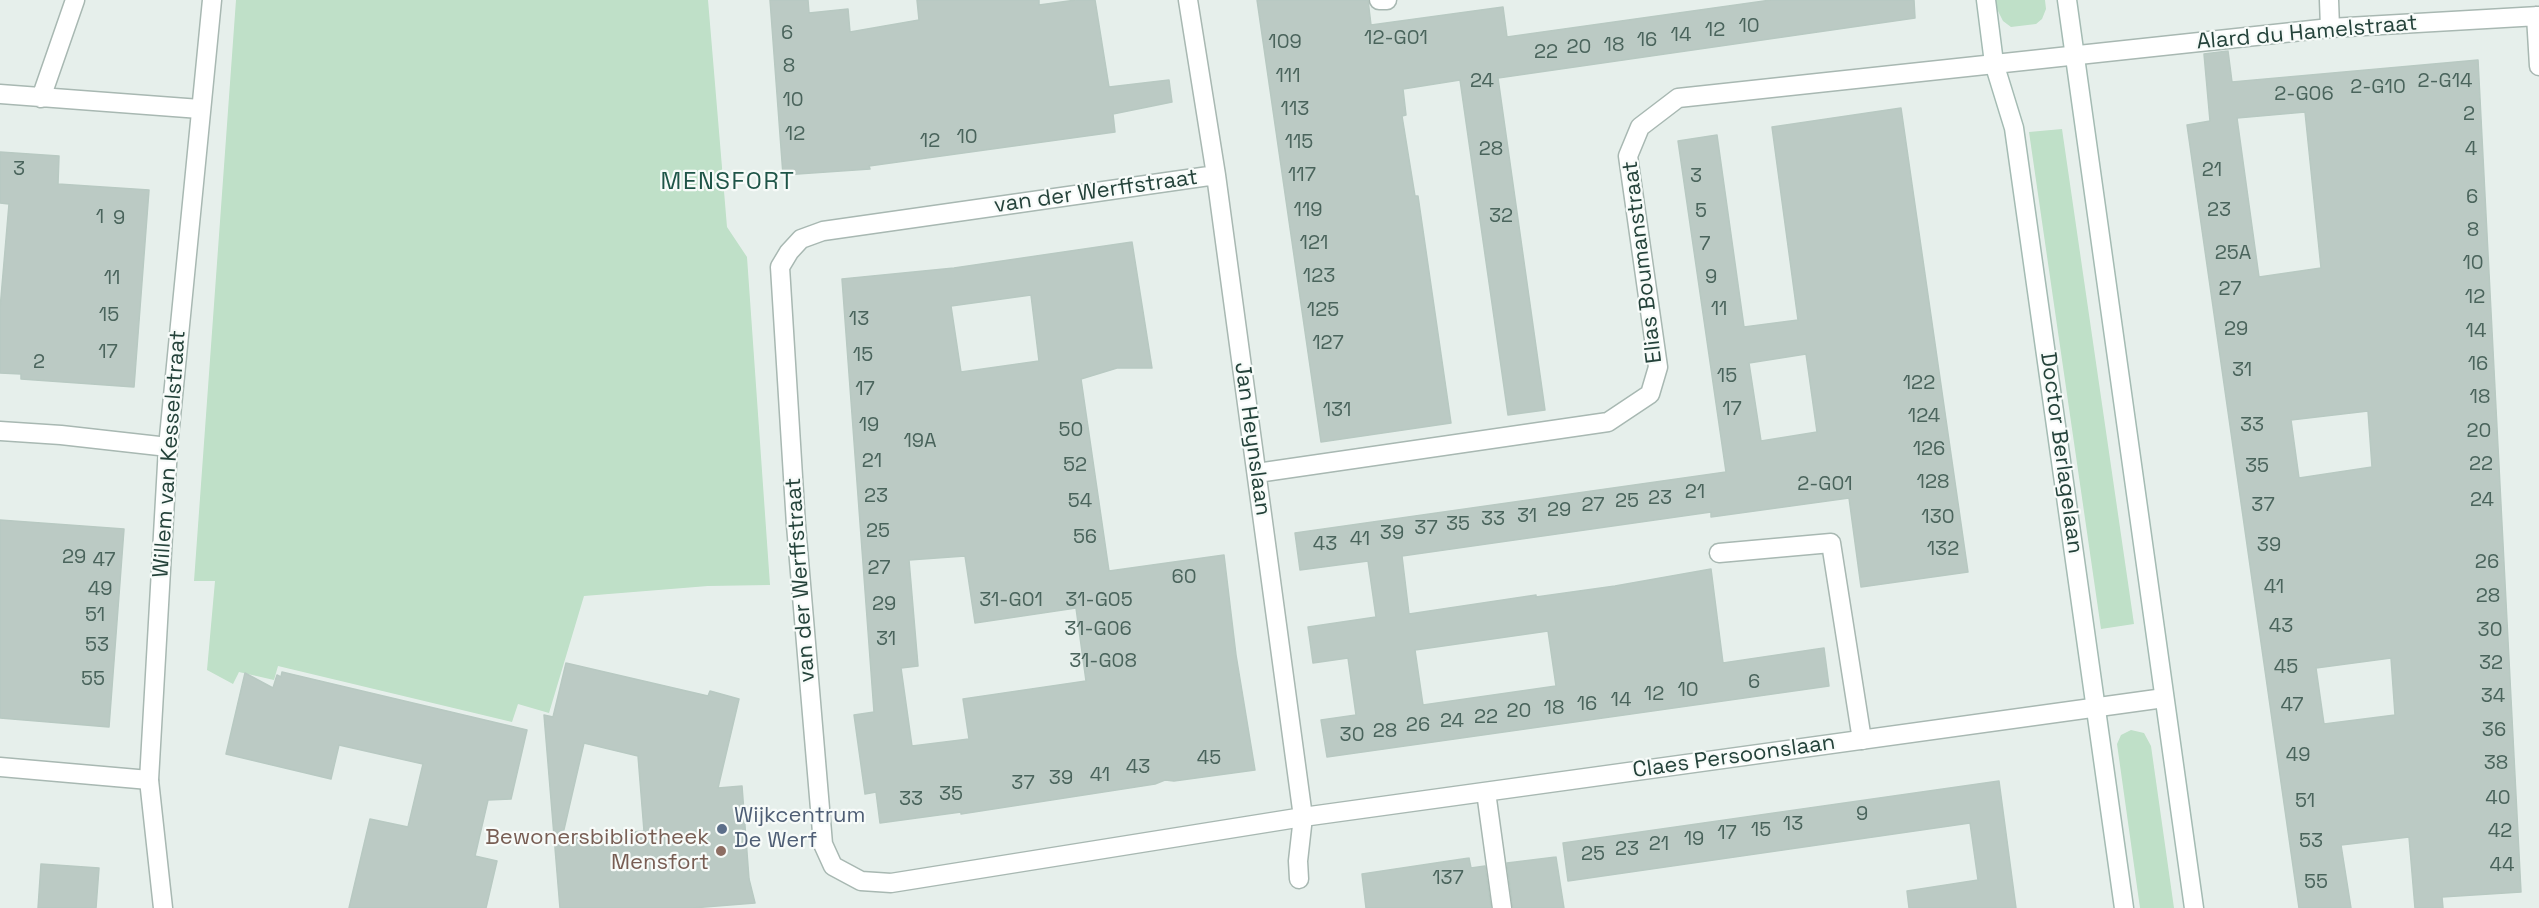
<!DOCTYPE html>
<html>
<head>
<meta charset="utf-8">
<style>
  body { margin:0 }
  canvas { display:block; background:#e6efeb }
</style>
</head>
<body>
<canvas width="2539" height="908"></canvas>
<script>
const ctx = document.querySelector('canvas').getContext('2d');
ctx.lineJoin = 'round';
function fillPath(path, color) { ctx.fillStyle = color; ctx.fill(path, 'evenodd'); }
const poly = rows => new Path2D(rows.map(r => 'M' + r).join(''));
function trace(path, color, width, dash) { ctx.strokeStyle = color; ctx.lineWidth = width; ctx.lineCap = dash ? 'butt' : 'round'; ctx.setLineDash(dash || []); ctx.stroke(path); }
function label(font, color, halo, rows, align = 'center') {
  ctx.font = font + ' "Space Grotesk",sans-serif'; ctx.lineWidth = 4.5; ctx.setLineDash([]); ctx.textBaseline = 'middle'; ctx.strokeStyle = halo; ctx.fillStyle = color; for (const [text, x, y, turn = 0] of rows) {
    ctx.save(); ctx.translate(x, y); ctx.rotate((+turn || 0) * Math.PI / 180); ctx.textAlign = isNaN(turn) ? turn : align; if (halo) ctx.strokeText(text, 0, 0); ctx.fillText(text, 0, 0); ctx.restore();
  }
}
fillPath(poly([
  [236,0,708,0,727,227,747,257,770,585,708,586,584,596,549,713,518,704,512,722,278,666,274,680,239,672,233,684,207,670,215,581,194,581],
  [1995,0,2045,0,2046,9,2042,19,2036,24,2011,27,2003,21,1997,9],
  [2062,129,2134,624,2101,629,2029,132],
  [2131,730,2144,733,2151,746,2174,908,2140,908,2117,744,2121,735]
]), '#bfe0c8');
const building = poly([
  [770,0,808,0,809,13,848,9,850,32,919,20,917,0,1039,0,1039,5,1076,0,1095,0,1109,87,1169,80,1172,102,1113,114,1115,132,869,166,870,169,783,175,770,0],
  [1257,0,1368,0,1371,25,1503,7,1507,37,1771,0,1914,0,1915,18,1498,78,1545,410,1508,415,1460,80,1403,89,1406,115,1402,116,1415,196,1418,196,1451,423,1321,442,1257,0],
  [2228,51,2232,82,2478,60,2521,892,2442,897,2443,908,2415,908,2409,837,2341,845,2351,908,2299,908,2187,125,2210,121,2204,54,2228,51],
  [2305,112,2321,268,2259,277,2237,118,2305,112],
  [2368,411,2372,467,2299,478,2291,420,2368,411],
  [2391,658,2395,715,2324,724,2316,668,2391,658],
  [1901,108,1968,572,1861,587,1849,498,1711,517,1711,512,1402,556,1409,614,1536,595,1536,597,1615,586,1711,569,1723,663,1824,648,1829,686,1327,757,1321,720,1356,715,1348,658,1313,663,1308,627,1376,617,1368,561,1300,570,1295,533,1726,472,1678,141,1717,135,1744,327,1798,320,1772,127,1901,108],
  [1806,354,1817,432,1761,441,1749,363,1806,354],
  [1548,631,1556,686,1423,705,1415,650,1548,631],
  [0,152,59,156,58,184,149,190,134,387,21,379,21,374,0,373,0,309,9,204,0,203,0,152],
  [1132,242,1152,368,1117,368,1081,379,1109,571,1224,555,1236,655,1255,770,1174,781,1165,780,1155,784,961,814,961,812,880,823,876,792,865,794,854,715,874,712,842,279,954,268,1132,242],
  [1031,295,1039,361,961,372,951,306,1031,295],
  [965,556,975,623,1076,608,1086,681,963,699,969,739,912,746,901,668,918,666,909,560,965,556],
  [0,520,124,529,109,727,0,718,0,520],
  [566,663,708,696,710,691,739,699,718,788,742,786,749,879,755,903,692,908,560,908,544,715,553,717,566,663],
  [584,743,638,756,644,831,562,838,584,743],
  [282,672,527,730,511,799,488,800,475,856,497,861,486,908,349,908,370,819,408,827,423,764,339,745,331,779,226,754,245,673,273,688,277,675,281,677,282,672],
  [1999,781,2016,908,1909,908,1907,891,1978,880,1970,823,1568,881,1563,843,1999,781],
  [1556,857,1564,908,1513,908,1507,863,1556,857],
  [1469,858,1471,868,1485,866,1491,908,1366,908,1362,874,1469,858],
  [41,864,99,868,96,908,38,908,41,864]
]);
fillPath(building, '#bbcac4');
trace(building, '#b8c9c2', 1.5);
const service = poly([
  [1379,0,1387,0],
  [2329,0,2330,28],
  [1719,553,1831,543,1862,740],
  [1299,879,1298,861,1303,817]
]);
const minor = poly([
  [1188,0,1216,175,1303,817],
  [2536,16,2539,66],
  [0,94,200,109],
  [41,98,75,0],
  [1216,175,823,231,801,239,789,252,780,267,796,525,823,844,833,866,861,881,891,883,1303,817,2164,698],
  [0,431,61,435,168,447],
  [1257,473,1608,422,1650,394,1658,367,1628,156,1640,127,1678,98,2330,28,2539,16],
  [0,767,149,780],
  [1486,792,1502,908]
]);
const tertiary = poly([
  [163,908,149,780,168,447,212,0]
]);
const secondary = poly([
  [1986,0,1994,63,2014,128,2124,908],
  [2067,0,2194,908]
]);
trace(service, '#a8b8b2', 21);
trace(minor, '#a8b8b2', 21);
trace(tertiary, '#a8b8b2', 21);
trace(secondary, '#a4bbb3', 21);
trace(service, '#fff', 18);
trace(minor, '#fff', 18);
trace(tertiary, '#fff', 18);
trace(secondary, '#fff', 18);
for (const [x, y, r, color] of [
  [722,829,6,"#5c6f8a"],
  [721,851,6,"#8d6e63"]
]) { const dot = new Path2D(); dot.arc(x, y, r, 0, 2 * Math.PI); ctx.fillStyle = color; ctx.fill(dot); trace(dot, '#f7fbf9', 2); }
label('20px', '#4a645c', null, [
  ["10",1749,27],
  ["12",1715,31],
  ["6",787,34],
  ["14",1681,36],
  ["12-G01",1396,39],
  ["16",1647,41],
  ["109",1285,43],
  ["18",1614,46],
  ["20",1579,48],
  ["22",1546,53],
  ["8",789,67],
  ["111",1288,77],
  ["24",1482,82],
  ["2-G14",2445,82],
  ["2-G10",2378,88],
  ["2-G06",2304,95],
  ["10",793,101],
  ["113",1295,110],
  ["2",2469,115],
  ["12",795,135],
  ["10",967,138],
  ["12",930,142],
  ["115",1299,143],
  ["28",1491,150],
  ["4",2471,150],
  ["3",19,170],
  ["21",2212,171],
  ["117",1302,176],
  ["3",1696,177],
  ["6",2472,198],
  ["119",1308,211],
  ["23",2219,211],
  ["5",1701,212],
  ["32",1501,217],
  ["1",100,218],
  ["9",119,219],
  ["8",2473,231],
  ["121",1314,244],
  ["7",1705,245],
  ["25A",2233,254],
  ["10",2473,264],
  ["123",1319,277],
  ["9",1711,278],
  ["11",112,279],
  ["27",2230,290],
  ["12",2475,298],
  ["11",1719,310],
  ["125",1323,311],
  ["15",109,316],
  ["13",859,320],
  ["29",2236,330],
  ["14",2476,332],
  ["127",1328,344],
  ["17",108,353],
  ["15",863,356],
  ["2",39,363],
  ["16",2478,365],
  ["31",2242,371],
  ["15",1727,377],
  ["122",1919,384],
  ["17",865,390],
  ["18",2480,398],
  ["17",1732,410],
  ["131",1337,411],
  ["124",1924,417],
  ["19",869,426],
  ["33",2252,426],
  ["50",1071,431],
  ["20",2479,432],
  ["19A",920,442],
  ["126",1929,450],
  ["21",872,462],
  ["22",2481,465],
  ["52",1075,466],
  ["35",2257,467],
  ["128",1933,483],
  ["2-G01",1825,485],
  ["21",1695,493],
  ["23",876,497],
  ["23",1660,499],
  ["24",2482,501],
  ["54",1080,502],
  ["25",1627,502],
  ["27",1593,506],
  ["37",2263,506],
  ["29",1559,511],
  ["31",1527,517],
  ["130",1938,518],
  ["33",1493,520],
  ["35",1458,525],
  ["37",1426,529],
  ["25",878,532],
  ["39",1392,534],
  ["56",1085,538],
  ["41",1360,540],
  ["43",1325,545],
  ["39",2269,546],
  ["132",1943,550],
  ["29",74,558],
  ["47",104,561],
  ["26",2487,563],
  ["27",879,569],
  ["60",1184,578],
  ["41",2274,588],
  ["49",100,590],
  ["28",2488,597],
  ["31-G01",1011,601],
  ["31-G05",1099,601],
  ["29",884,605],
  ["51",95,616],
  ["43",2281,627],
  ["31-G06",1098,630],
  ["30",2490,631],
  ["31",886,640],
  ["53",97,646],
  ["31-G08",1103,662],
  ["32",2491,664],
  ["45",2286,668],
  ["55",93,680],
  ["6",1754,683],
  ["10",1688,691],
  ["12",1654,695],
  ["34",2493,697],
  ["14",1621,701],
  ["16",1587,705],
  ["47",2292,706],
  ["18",1554,709],
  ["20",1519,712],
  ["22",1486,718],
  ["24",1452,722],
  ["26",1418,726],
  ["36",2494,731],
  ["28",1385,732],
  ["30",1352,736],
  ["49",2298,756],
  ["45",1209,759],
  ["38",2496,764],
  ["43",1138,768],
  ["41",1100,776],
  ["39",1061,779],
  ["37",1023,784],
  ["35",951,795],
  ["40",2498,799],
  ["33",911,800],
  ["51",2305,802],
  ["9",1862,815],
  ["13",1793,825],
  ["15",1761,831],
  ["42",2500,832],
  ["17",1727,834],
  ["19",1694,840],
  ["53",2311,842],
  ["21",1659,845],
  ["23",1627,850],
  ["25",1593,855],
  ["44",2502,866],
  ["137",1448,879],
  ["55",2316,883]
]);
label('22px', '#24423a', '#f7fbf9', [
  ["Alard du Hamelstraat",2307,33,-5],
  ["van der Werffstraat",1096,192,-8],
  ["Elias Boumanstraat",1643,262,-97],
  ["Jan Heynslaan",1252,439,82],
  ["Doctor Berlagelaan",2061,453,82],
  ["Willem van Kesselstraat",170,454,-86],
  ["van der Werffstraat",801,580,-94],
  ["Claes Persoonslaan",1734,757,-8]
]);
label('22px', '#4e5e75', '#f7fbf9', [
  ["Wijkcentrum",734,816],
  ["De Werf",734,841]
], 'left');
label('22px', '#785e54', '#f7fbf9', [
  ["Bewonersbibliotheek",709,838],
  ["Mensfort",709,863]
], 'right');
ctx.letterSpacing = '1.5px';
label('24px', '#1f5548', '#f7fbf9', [
  ["MENSFORT",728,182]
]);
ctx.letterSpacing = '0px';
</script>
</body>
</html>
